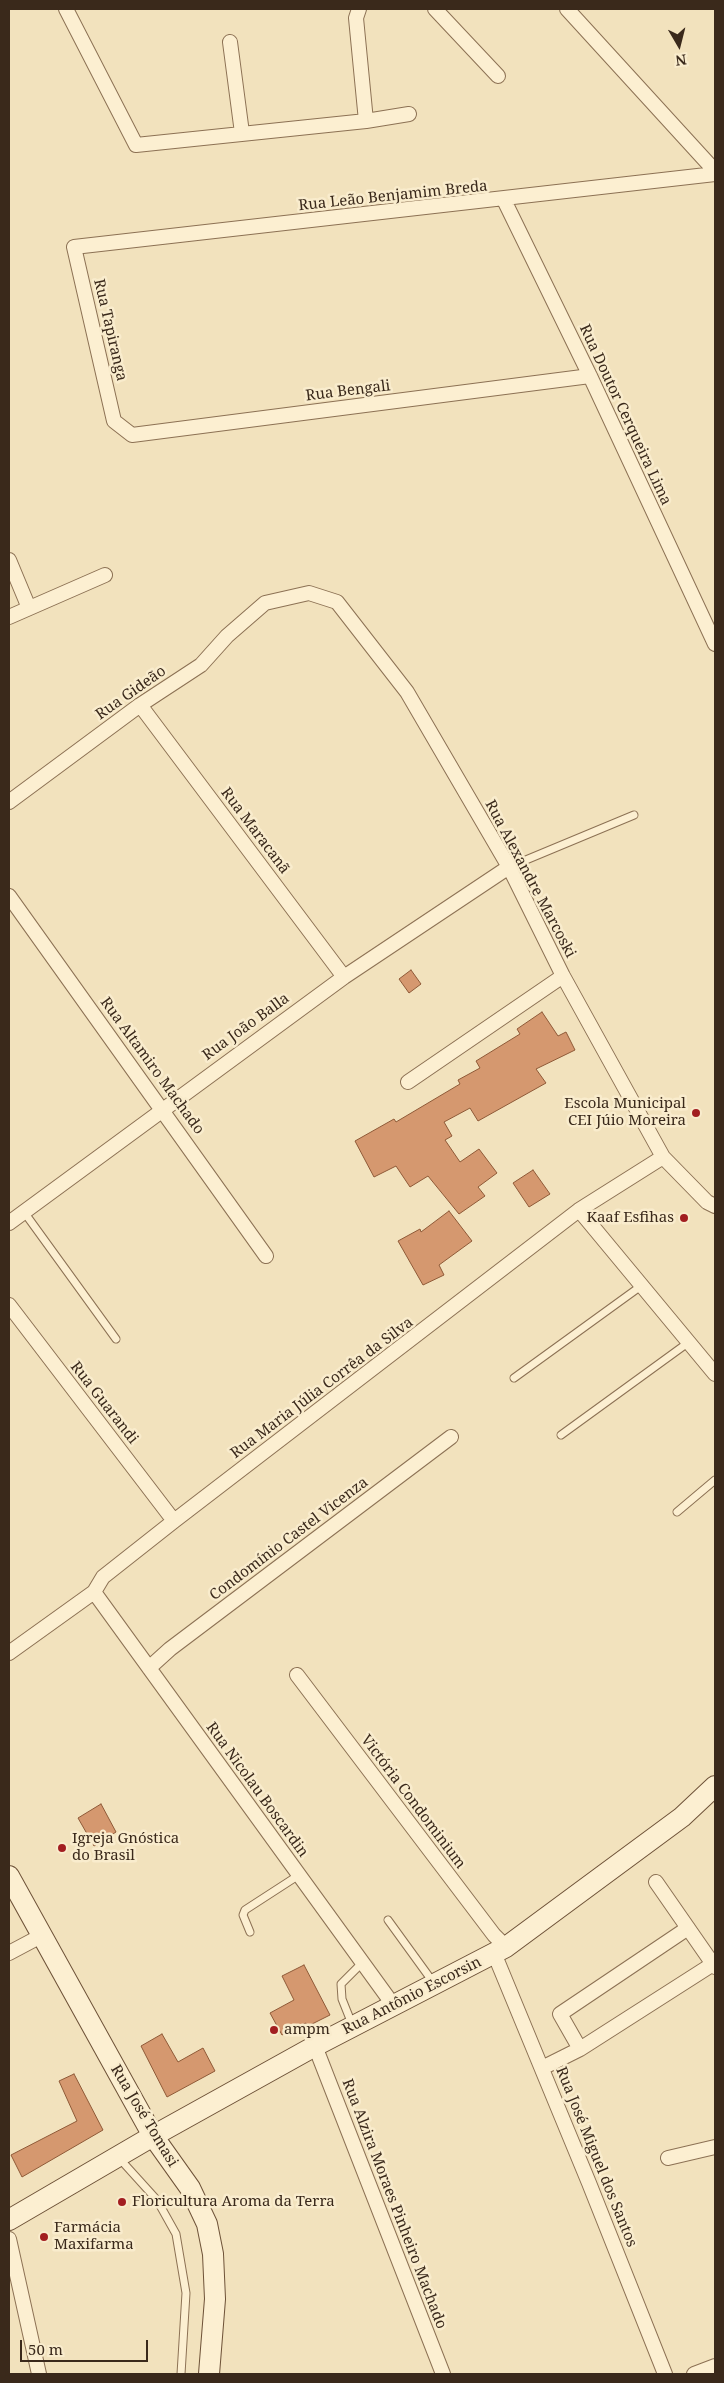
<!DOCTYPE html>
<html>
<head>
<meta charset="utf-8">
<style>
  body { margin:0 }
  #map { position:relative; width:724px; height:2383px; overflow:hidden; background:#f2e2bd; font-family:"Noto Serif",serif }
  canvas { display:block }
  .frame { position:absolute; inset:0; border:10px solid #3a291b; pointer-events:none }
  .north { position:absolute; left:654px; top:20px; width:50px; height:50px; -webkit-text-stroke:4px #f9eccd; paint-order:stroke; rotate:172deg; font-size:14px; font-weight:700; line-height:20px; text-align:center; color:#3a291b }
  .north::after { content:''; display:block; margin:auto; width:18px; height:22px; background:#3a291b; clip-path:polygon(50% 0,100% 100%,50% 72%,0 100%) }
  .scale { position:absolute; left:20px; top:2340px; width:128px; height:22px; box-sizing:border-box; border:2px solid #3a291b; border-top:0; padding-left:6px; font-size:15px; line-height:18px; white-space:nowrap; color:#3a291b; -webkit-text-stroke:4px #f9eccd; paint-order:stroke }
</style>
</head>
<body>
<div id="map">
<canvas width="724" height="2383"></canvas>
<div class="frame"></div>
<div class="north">N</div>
<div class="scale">50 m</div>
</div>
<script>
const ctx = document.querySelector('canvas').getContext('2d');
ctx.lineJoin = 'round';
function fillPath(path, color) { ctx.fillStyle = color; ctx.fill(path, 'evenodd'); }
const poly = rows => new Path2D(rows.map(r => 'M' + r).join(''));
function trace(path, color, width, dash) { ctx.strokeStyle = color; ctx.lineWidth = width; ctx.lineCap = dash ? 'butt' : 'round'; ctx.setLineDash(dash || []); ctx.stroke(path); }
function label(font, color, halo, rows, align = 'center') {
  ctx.font = font + ' "Noto Serif",serif'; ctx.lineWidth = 5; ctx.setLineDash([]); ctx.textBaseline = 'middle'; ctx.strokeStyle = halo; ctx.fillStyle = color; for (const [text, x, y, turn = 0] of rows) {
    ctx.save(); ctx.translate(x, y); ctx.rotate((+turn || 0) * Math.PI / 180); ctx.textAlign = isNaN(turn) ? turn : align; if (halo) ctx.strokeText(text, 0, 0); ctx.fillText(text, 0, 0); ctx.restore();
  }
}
const building = poly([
  [411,970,421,984,409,993,399,979,411,970],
  [542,1012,558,1036,566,1032,575,1050,536,1069,546,1083,478,1121,470,1108,444,1122,452,1136,445,1140,460,1162,479,1149,497,1173,478,1187,485,1196,459,1214,428,1176,410,1187,396,1166,374,1177,355,1141,394,1119,396,1122,460,1084,458,1080,480,1068,476,1061,520,1034,517,1029,542,1012],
  [533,1170,550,1194,529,1207,513,1183,533,1170],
  [449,1211,472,1241,439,1265,444,1275,423,1285,398,1241,420,1229,421,1232,449,1211],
  [101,1804,116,1832,94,1846,78,1818,101,1804],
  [304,1965,330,2015,308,2026,306,2023,282,2035,270,2013,294,2000,282,1976,304,1965],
  [162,2034,178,2062,203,2048,215,2071,167,2097,141,2046,162,2034],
  [74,2074,103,2130,22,2177,11,2155,77,2121,59,2081,74,2074]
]);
fillPath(building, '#d5986f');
trace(building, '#8e5937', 1);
const lane = poly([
  [509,867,634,815],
  [24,1212,116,1339],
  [514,1378,641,1286],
  [561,1435,689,1342],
  [677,1512,715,1480],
  [388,1920,433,1982],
  [250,1932,243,1915,245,1910,299,1875],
  [352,2024,342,1999,341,1984,362,1963],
  [119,2158,157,2200,176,2234,186,2293,181,2374]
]);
const street = poly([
  [66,9,136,145,366,121,409,114],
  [359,9,356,18,366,121],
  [435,9,498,76],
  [567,9,715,171],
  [230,42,242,133],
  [504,200,590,376,715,644],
  [590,376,132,435,114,421,74,247,715,174],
  [9,560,29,608],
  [9,617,105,575],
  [140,705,344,977],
  [9,802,140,705,201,665,227,636,265,603,309,593,337,602,407,692,509,867,563,976,663,1157,707,1202,715,1206],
  [9,896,266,1256],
  [408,1082,563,976],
  [579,1210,715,1374],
  [9,1223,344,977,509,867],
  [9,1305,174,1521],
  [94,1592,394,2006],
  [9,1653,94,1592,103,1577,174,1521,579,1210,663,1157],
  [149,1668,170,1649,451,1437],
  [297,1675,494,1935,506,1947],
  [656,1882,715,1967],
  [9,1953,41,1936],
  [494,1953,589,2183,665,2374],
  [315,2046,443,2374],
  [580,2049,560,2014,688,1928],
  [542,2068,580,2049,713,1964],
  [668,2158,715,2147],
  [9,2239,39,2374],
  [694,2374,715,2366]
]);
const secondary = poly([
  [9,1876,153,2136,190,2188,207,2224,213,2254,215,2299,209,2374],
  [9,2220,153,2136,315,2046,506,1947,682,1817,715,1786]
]);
trace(lane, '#8c7154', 9);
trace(street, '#8c7154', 16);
trace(secondary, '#6e5238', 22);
trace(lane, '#fcefd1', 7);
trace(street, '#fcefd1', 14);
trace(secondary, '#fcefd1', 20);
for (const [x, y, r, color] of [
  [696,1113,5,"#a21e20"],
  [684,1218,5,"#a21e20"],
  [62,1848,5,"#a21e20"],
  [274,2030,5,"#a21e20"],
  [122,2202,5,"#a21e20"],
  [44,2237,5,"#a21e20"]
]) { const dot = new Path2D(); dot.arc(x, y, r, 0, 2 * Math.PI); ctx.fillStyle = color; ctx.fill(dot); trace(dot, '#f9eccd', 2); }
label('15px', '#3a291b', '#f9eccd', [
  ["Rua Leão Benjamim Breda",393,196,-6],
  ["Rua Tapiranga",110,330,77],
  ["Rua Bengali",348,391,-7],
  ["Rua Doutor Cerqueira Lima",625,415,65],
  ["Rua Gideão",131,693,-35],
  ["Rua Maracanã",255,831,53],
  ["Rua Alexandre Marcoski",530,879,62],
  ["Rua João Balla",246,1027,-36],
  ["Rua Altamiro Machado",152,1066,54],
  ["Rua Maria Júlia Corrêa da Silva",322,1388,-37],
  ["Rua Guarandi",104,1403,52],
  ["Condomínio Castel Vicenza",289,1539,-37],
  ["Rua Nicolau Boscardin",257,1790,54],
  ["Victória Condominium",413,1802,53],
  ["Rua Antônio Escorsin",412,1996,-27],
  ["Rua José Tomasi",144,2116,59],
  ["Rua José Miguel dos Santos",596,2157,68],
  ["Rua Alzira Moraes Pinheiro Machado",394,2204,69]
]);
label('15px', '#3a291b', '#f9eccd', [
  ["Escola Municipal",686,1104,"right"],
  ["CEI Júio Moreira",686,1121,"right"],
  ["Kaaf Esfihas",674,1218,"right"],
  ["Igreja Gnóstica",72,1839],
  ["do Brasil",72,1856],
  ["ampm",284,2030],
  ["Floricultura Aroma da Terra",132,2202],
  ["Farmácia",54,2228],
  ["Maxifarma",54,2245]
], 'left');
</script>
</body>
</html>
